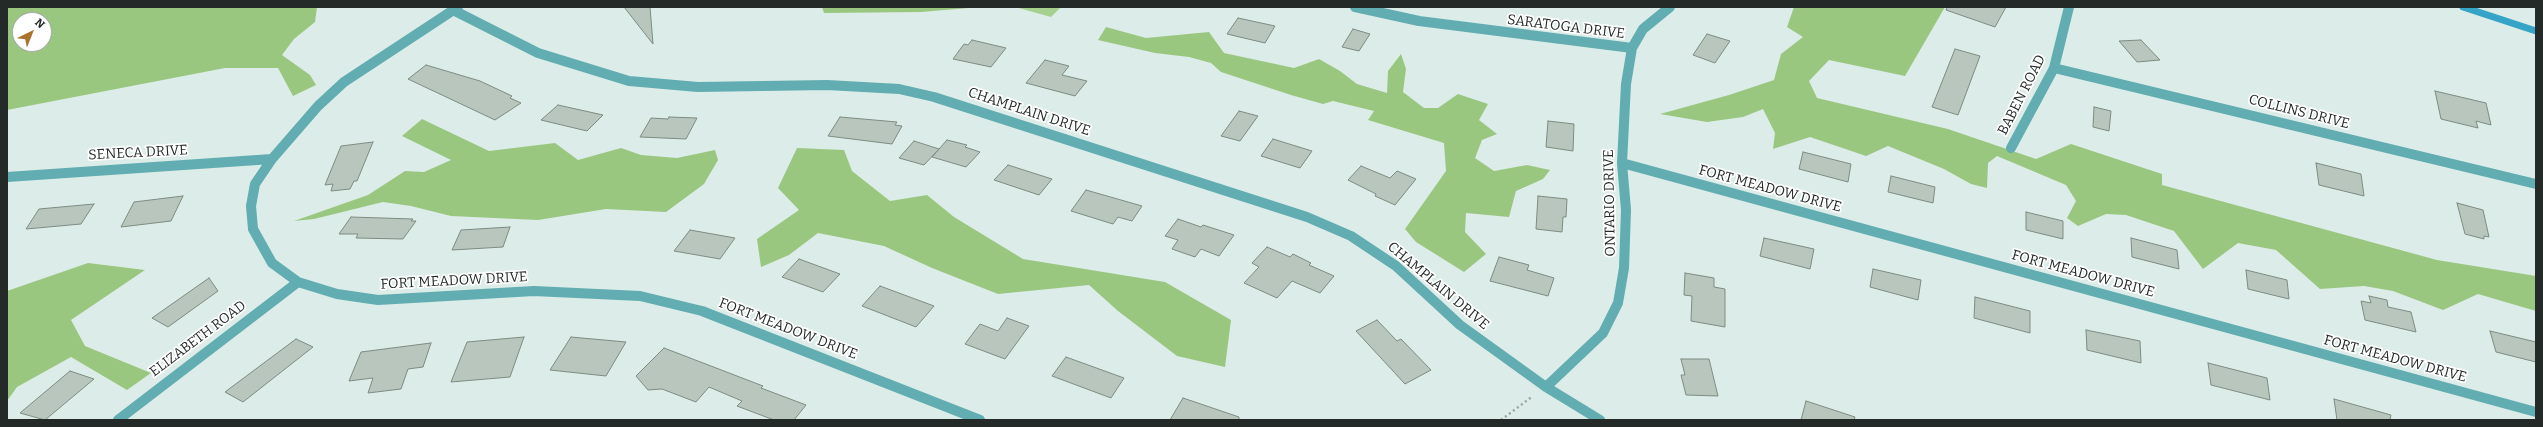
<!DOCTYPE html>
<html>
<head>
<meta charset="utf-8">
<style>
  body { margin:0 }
  #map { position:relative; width:2543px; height:427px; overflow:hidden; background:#dcece8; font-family:Bitter,serif }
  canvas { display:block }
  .frame { position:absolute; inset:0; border:8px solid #232a28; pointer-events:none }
  .north { position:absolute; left:12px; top:12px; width:40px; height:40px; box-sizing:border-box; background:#fff; border:1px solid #a7aaa9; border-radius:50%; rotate:43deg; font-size:11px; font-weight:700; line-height:16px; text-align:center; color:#232a28 }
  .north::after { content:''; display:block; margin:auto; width:14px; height:18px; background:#a9732e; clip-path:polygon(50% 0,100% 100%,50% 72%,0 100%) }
</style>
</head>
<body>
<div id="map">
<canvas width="2543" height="427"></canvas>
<div class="frame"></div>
<div class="north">N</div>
</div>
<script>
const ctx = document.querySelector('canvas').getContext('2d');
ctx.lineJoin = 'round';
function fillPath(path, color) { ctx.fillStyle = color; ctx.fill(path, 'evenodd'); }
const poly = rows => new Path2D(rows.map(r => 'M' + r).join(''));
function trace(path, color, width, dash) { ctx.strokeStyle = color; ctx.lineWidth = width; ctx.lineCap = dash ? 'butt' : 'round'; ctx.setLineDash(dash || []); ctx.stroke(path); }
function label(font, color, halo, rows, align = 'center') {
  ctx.font = font + ' Bitter,serif'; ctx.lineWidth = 3.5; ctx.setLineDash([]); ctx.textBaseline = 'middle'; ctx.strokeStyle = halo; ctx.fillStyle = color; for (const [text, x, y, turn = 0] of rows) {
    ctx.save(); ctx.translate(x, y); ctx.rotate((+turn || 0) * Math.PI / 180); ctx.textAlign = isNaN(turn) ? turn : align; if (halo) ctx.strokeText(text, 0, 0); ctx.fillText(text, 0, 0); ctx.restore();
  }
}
fillPath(poly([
  [1015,7,1061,7,1051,17]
]), '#a6d08d');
fillPath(poly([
  [7,7,317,7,315,22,294,39,282,55,310,75,316,85,293,96,278,68,225,68,7,110],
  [20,20,44,20,44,44,20,44],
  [822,7,981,7,921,12,824,13],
  [1794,7,1945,7,1905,76,1829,60,1809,81,1817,98,1948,129,2036,159,2071,144,2162,174,2162,185,2437,260,2536,276,2536,311,2478,294,2443,310,2393,291,2364,286,2320,289,2276,250,2238,243,2203,269,2174,231,2126,215,2106,214,2078,226,2067,218,2076,201,2066,185,1997,156,1988,163,1987,188,1971,184,1944,169,1888,146,1866,156,1810,137,1773,149,1775,133,1763,109,1743,117,1707,122,1660,114,1729,95,1774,80,1781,54,1803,37,1787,27],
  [1106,27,1146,38,1209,32,1224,53,1294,68,1319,59,1340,71,1357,84,1387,93,1388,71,1401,54,1406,69,1403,92,1424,108,1438,108,1458,94,1488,104,1479,120,1497,134,1482,140,1475,158,1494,171,1527,165,1550,170,1543,179,1516,191,1509,217,1466,213,1465,232,1486,254,1464,272,1416,242,1405,229,1446,171,1444,143,1368,120,1374,111,1333,101,1323,104,1291,95,1221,72,1211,63,1189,57,1155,53,1098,40],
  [422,119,489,151,555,143,578,160,621,148,641,155,677,158,715,150,718,160,704,184,666,212,606,209,538,220,451,216,411,206,383,202,314,219,294,221,368,195,405,171,424,172,451,160,402,136],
  [797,148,844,150,852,171,890,201,927,195,954,217,1023,259,1165,282,1231,320,1225,367,1177,356,1118,311,1089,285,998,294,932,268,884,246,818,233,789,255,761,267,757,239,799,210,778,188],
  [88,263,145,270,71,320,85,346,151,373,127,390,71,357,17,387,7,401,7,291]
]), '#9ac780');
trace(poly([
  [2463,7,2536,31]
]), '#36a4c6', 7);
const building = poly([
  [624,7,650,7,653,44,624,7],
  [1947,7,2006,7,1995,27,1946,10,1947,7],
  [1238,18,1275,26,1265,43,1227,34,1238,18],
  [1353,29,1370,34,1359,51,1342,47,1353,29],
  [1707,34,1730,41,1715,63,1693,55,1707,34],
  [972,40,1006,48,991,67,953,59,964,44,968,45,972,40],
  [2141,40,2160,60,2137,62,2119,41,2141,40],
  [1955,49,1980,56,1958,115,1932,107,1955,49],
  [1045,60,1069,66,1062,75,1087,81,1075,96,1026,83,1045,60],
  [426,65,480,81,512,96,510,98,521,103,495,120,408,79,426,65],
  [2435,91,2486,103,2491,125,2476,121,2478,128,2441,119,2435,91],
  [558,105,603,115,587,131,541,120,558,105],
  [2094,107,2111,111,2109,131,2093,127,2094,107],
  [1239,111,1258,116,1240,141,1221,136,1239,111],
  [669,117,697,118,686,139,640,137,651,118,668,119,669,117],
  [840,117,897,122,895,125,902,126,892,144,828,136,840,117],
  [1548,121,1574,124,1573,151,1546,147,1548,121],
  [1273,139,1312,151,1300,168,1261,156,1273,139],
  [947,140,967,145,965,147,980,152,966,167,932,157,947,140],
  [914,141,939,149,924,165,899,158,914,141],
  [373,142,357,181,354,181,350,189,331,191,333,184,325,185,341,146,373,142],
  [1803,152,1851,164,1848,182,1799,169,1803,152],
  [2316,163,2361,174,2364,196,2319,185,2316,163],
  [1008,165,1052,179,1039,195,994,180,1008,165],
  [1361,166,1390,178,1397,171,1416,179,1395,205,1375,196,1376,194,1348,180,1361,166],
  [1891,176,1935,187,1933,203,1888,192,1891,176],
  [1086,190,1142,206,1132,221,1118,217,1113,224,1071,211,1086,190],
  [183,196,171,221,121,227,134,202,183,196],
  [1538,196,1567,199,1566,217,1563,217,1562,232,1536,229,1538,196],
  [2457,203,2483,210,2489,237,2484,236,2484,239,2465,234,2457,203],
  [94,204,81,224,26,229,39,209,94,204],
  [2026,212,2063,221,2063,239,2026,230,2026,212],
  [351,217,413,219,411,221,416,221,403,239,356,238,358,234,339,234,351,217],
  [1178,219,1201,227,1203,225,1234,235,1219,256,1201,249,1195,257,1172,249,1178,240,1165,236,1178,219],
  [510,227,503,247,452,250,461,230,510,227],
  [690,230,735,238,720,259,674,251,690,230],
  [1764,238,1814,249,1810,269,1760,256,1764,238],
  [2131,238,2177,250,2179,269,2132,257,2131,238],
  [1267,247,1290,257,1293,254,1311,263,1309,265,1334,276,1320,293,1292,281,1277,298,1244,283,1259,267,1252,263,1267,247],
  [1499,257,1529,265,1527,270,1554,278,1548,296,1490,281,1499,257],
  [799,259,840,274,823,292,782,277,799,259],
  [1873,269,1921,280,1918,300,1870,287,1873,269],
  [2246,270,2287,280,2289,299,2248,289,2246,270],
  [1685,273,1714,278,1714,287,1725,289,1725,327,1691,321,1692,296,1684,295,1685,273],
  [209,278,218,291,168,327,152,318,209,278],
  [880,286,934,306,916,327,862,306,880,286],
  [2369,296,2387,300,2388,307,2411,312,2416,332,2365,320,2361,301,2371,303,2369,296],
  [1975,297,2030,311,2030,333,1974,318,1975,297],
  [1007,318,1029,326,1005,359,965,344,980,324,998,331,1007,318],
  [1377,320,1397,341,1401,339,1431,370,1405,384,1356,331,1377,320],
  [2086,330,2140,341,2141,363,2087,350,2086,330],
  [2490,331,2536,342,2536,362,2496,352,2490,331],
  [524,337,510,377,451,382,467,342,524,337],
  [571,337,626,342,606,376,550,370,571,337],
  [296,339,313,347,243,402,225,392,296,339],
  [431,343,423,367,408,369,401,389,368,393,373,378,349,381,361,352,431,343],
  [664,348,763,386,761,388,806,405,794,420,774,420,737,406,742,401,709,387,696,402,662,389,648,390,636,376,664,348],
  [1066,357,1124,378,1111,398,1052,376,1066,357],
  [1681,359,1709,359,1718,396,1686,395,1681,375,1685,375,1681,359],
  [2208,363,2267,378,2270,400,2211,385,2208,363],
  [70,371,94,379,45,420,20,413,70,371],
  [1183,398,1239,417,1239,420,1170,420,1183,398],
  [2334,399,2391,415,2390,420,2337,420,2334,399],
  [1806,401,1855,417,1854,420,1801,420,1806,401]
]);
fillPath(building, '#b9c6be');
trace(building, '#7e8b82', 1);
trace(poly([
  [1501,420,1533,396]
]), '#9aa6a3', 2.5, [2, 3]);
trace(poly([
  [458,7,344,82,318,106,272,159,255,184,251,206,253,229,272,263,298,282,337,294,378,300,534,291,640,296,702,311,980,420],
  [1355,7,1419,21,1632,48],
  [453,10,538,53,629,81,698,87,827,85,899,89,934,97,1307,217,1351,236,1396,266,1460,325,1546,387,1600,420],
  [2054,68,2536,184],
  [2011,148,2054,68,2069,7],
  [1622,163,2536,412],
  [7,177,272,159],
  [1546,387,1603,333,1618,303,1624,268,1626,210,1622,163,1626,84,1632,48,1643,29,1670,7],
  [118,420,298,282]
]), '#61adb1', 10);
label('14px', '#232a28', '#fff', [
  ["SARATOGA DRIVE",1566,27,7],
  ["BABEN ROAD",2022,95,-63],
  ["CHAMPLAIN DRIVE",1029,112,18],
  ["COLLINS DRIVE",2299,112,14],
  ["SENECA DRIVE",138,153,-3],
  ["FORT MEADOW DRIVE",1770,189,15],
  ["ONTARIO DRIVE",1610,203,-91],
  ["FORT MEADOW DRIVE",2083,274,15],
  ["FORT MEADOW DRIVE",454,281,-3],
  ["CHAMPLAIN DRIVE",1438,286,40],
  ["FORT MEADOW DRIVE",788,329,21],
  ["ELIZABETH ROAD",198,339,-37],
  ["FORT MEADOW DRIVE",2395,359,15]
]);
</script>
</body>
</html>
